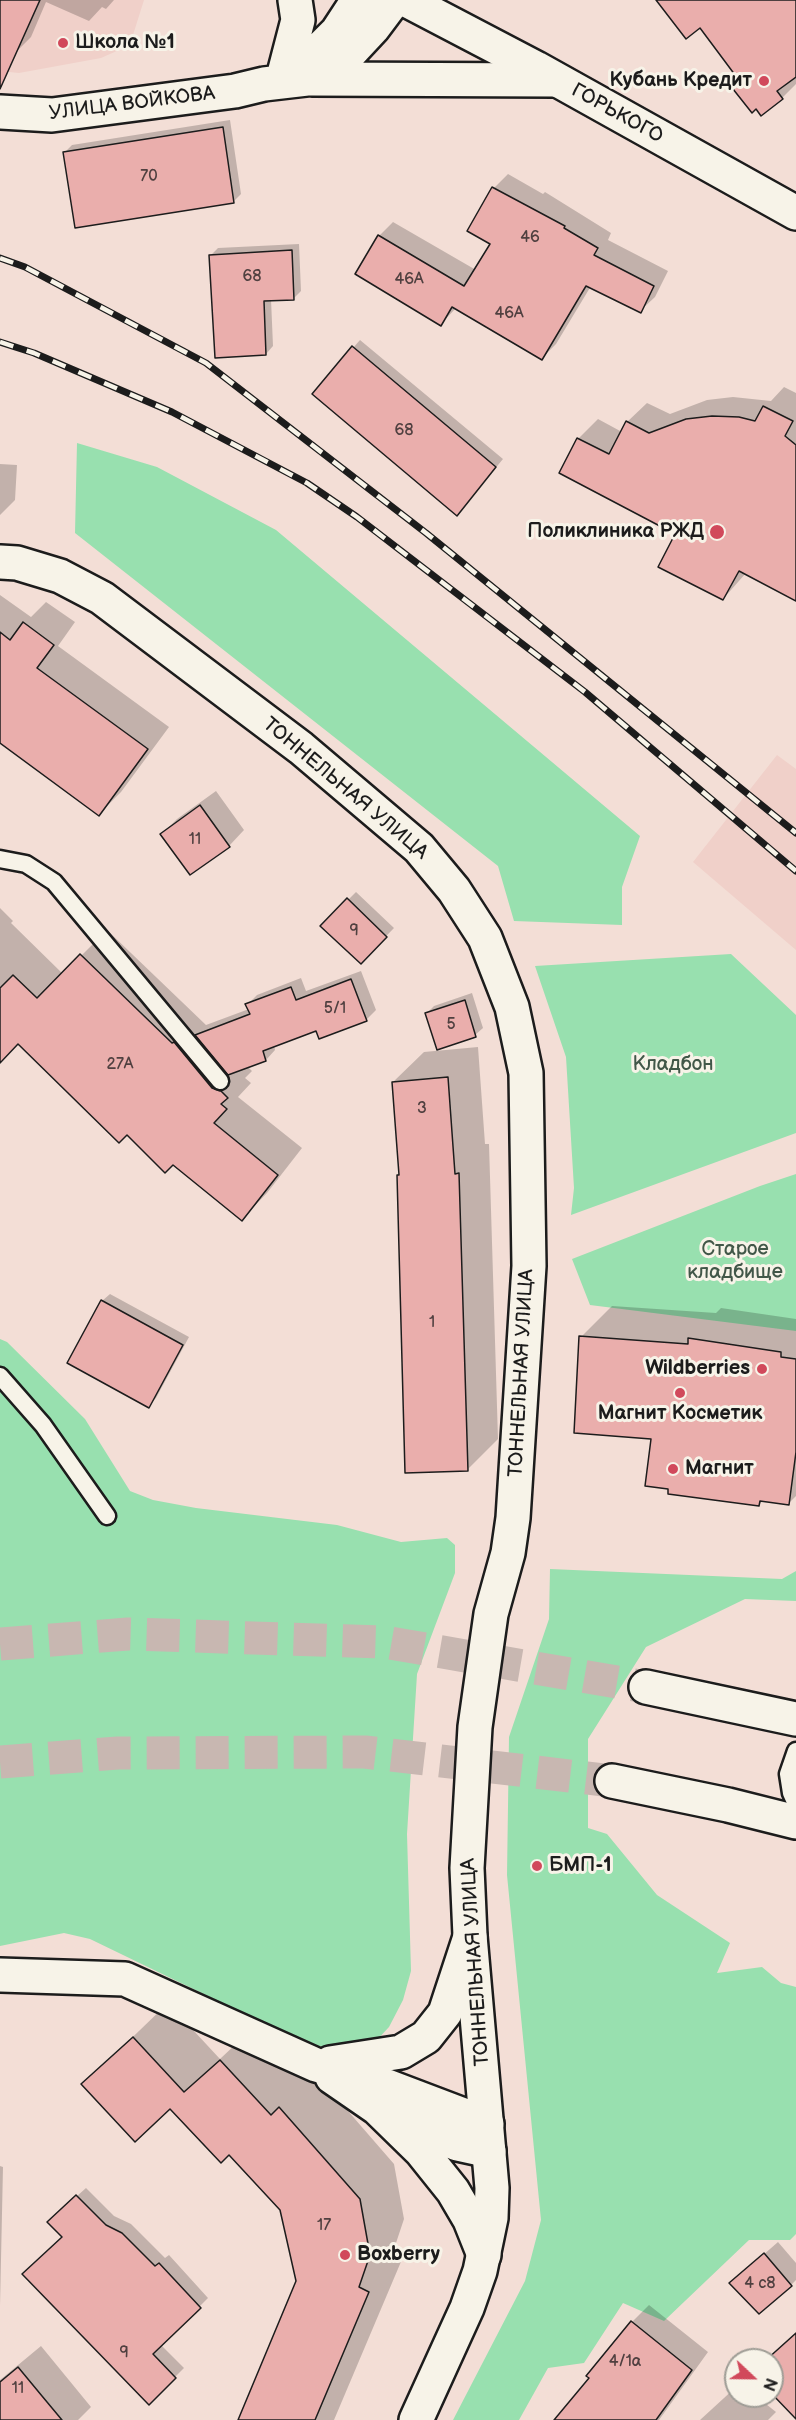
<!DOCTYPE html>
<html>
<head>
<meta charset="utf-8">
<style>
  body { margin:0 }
  #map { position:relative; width:796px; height:2420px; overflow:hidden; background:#f3ded6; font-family:"Balsamiq Sans",sans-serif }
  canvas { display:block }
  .north { position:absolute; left:724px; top:2348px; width:60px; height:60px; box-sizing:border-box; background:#f7f3e8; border:2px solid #9f9d96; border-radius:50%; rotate:112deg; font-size:16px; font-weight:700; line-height:24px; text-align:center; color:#1c1c1c }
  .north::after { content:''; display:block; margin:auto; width:21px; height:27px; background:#d1495b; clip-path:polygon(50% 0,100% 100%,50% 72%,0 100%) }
</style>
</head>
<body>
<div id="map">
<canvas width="796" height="2420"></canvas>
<div class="north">N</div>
</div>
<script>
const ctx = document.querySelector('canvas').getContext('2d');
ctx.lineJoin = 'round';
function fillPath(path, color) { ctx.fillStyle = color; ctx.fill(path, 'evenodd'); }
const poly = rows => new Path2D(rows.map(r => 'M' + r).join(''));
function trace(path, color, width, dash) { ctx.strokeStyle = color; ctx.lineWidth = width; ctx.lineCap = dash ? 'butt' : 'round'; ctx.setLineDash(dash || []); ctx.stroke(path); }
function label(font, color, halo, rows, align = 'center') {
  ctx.font = font + ' "Balsamiq Sans",sans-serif'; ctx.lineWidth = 6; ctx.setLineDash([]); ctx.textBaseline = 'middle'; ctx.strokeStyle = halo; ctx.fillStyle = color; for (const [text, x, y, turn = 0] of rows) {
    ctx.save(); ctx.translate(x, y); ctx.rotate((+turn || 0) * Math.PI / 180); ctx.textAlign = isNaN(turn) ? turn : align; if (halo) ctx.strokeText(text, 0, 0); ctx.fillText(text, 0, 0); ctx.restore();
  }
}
fillPath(poly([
  [0,0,144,0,133,35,119,50,101,58,19,73,0,71],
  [777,755,796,769,796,950,693,862]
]), '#f0d0c9');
fillPath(poly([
  [77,443,157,467,276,530,640,836,622,887,622,925,514,921,498,866,75,533],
  [731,954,796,1015,796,1133,571,1215,574,1188,566,1057,535,966],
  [796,1174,796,1331,590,1305,572,1259,760,1186],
  [0,1339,7,1342,85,1419,130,1491,153,1500,196,1508,337,1525,401,1542,447,1538,455,1545,455,1573,417,1674,407,1834,411,1971,403,2000,389,2027,375,2042,353,2051,309,2045,90,1939,64,1933,0,1946],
  [550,1569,782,1579,796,1571,796,1601,745,1599,646,1647,588,1739,588,1828,607,1834,657,1895,730,1943,717,1973,762,1967,781,1983,796,1987,796,2234,790,2240,749,2240,664,2321,623,2303,584,2363,548,2368,519,2420,453,2420,525,2281,541,2220,507,1875,509,1737,549,1619]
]), '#98e0af');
fillPath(poly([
  [0,0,114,0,106,9,102,7,89,21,46,2,31,37,16,52,0,45],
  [658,0,796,0,796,84,782,98,742,82,700,26],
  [230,120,241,194,234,201,65,152,72,145],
  [508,174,543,194,545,192,611,233,608,240,668,271,655,297,640,311,591,286,556,344,542,358,456,308,441,324,379,236,393,222,476,270,492,243,494,188],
  [299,244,301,291,294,298,271,299,273,346,266,354,211,255,218,248],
  [360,340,503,459,464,506,353,348],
  [784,387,796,393,796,599,746,573,723,599,677,533,578,439,598,419,622,432,627,422,647,403,670,414,707,400,733,397,771,401],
  [0,464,17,465,15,500,0,515],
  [0,595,31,617,46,602,75,622,58,646,169,727,121,792,99,814,0,741],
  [216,791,244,830,229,846,190,873,162,834,177,819],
  [356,892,394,928,361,962,322,926],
  [0,908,13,921,11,923,63,974,107,930,206,1025,249,1009,247,1005,257,995,301,978,306,991,361,971,376,1010,366,1020,317,1029,274,1045,275,1050,266,1060,247,1066,252,1071,245,1078,251,1083,238,1097,302,1148,267,1193,242,1219,173,1163,127,1133,19,1042,0,1062],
  [472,993,483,1028,475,1035,427,1013,434,1006],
  [478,1047,485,1144,489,1144,498,1439,467,1470,393,1082,424,1052],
  [110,1294,189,1337,156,1398,148,1406,102,1301],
  [612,1306,716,1313,721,1308,796,1319,796,1496,788,1504,763,1500,759,1505,653,1438,581,1337],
  [168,2003,220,2059,255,2026,306,2081,315,2073,394,2164,404,2219,393,2252,403,2257,334,2420,239,2420,297,2281,281,2210,229,2153,170,2106,84,2084],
  [0,2166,3,2167,0,2306],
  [86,2188,114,2216,131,2224,165,2258,169,2255,208,2298,161,2345,184,2368,149,2403,58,2213],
  [778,2242,796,2263,796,2280,791,2285,731,2283],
  [649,2305,708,2352,659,2420,556,2420,591,2378,588,2375,632,2322],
  [41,2346,91,2407,78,2420,0,2420,0,2380],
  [736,2387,736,2396,756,2396,776,2412,768,2420,700,2420]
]), '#0003');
const building = poly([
  [0,0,40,0,0,89,0,0],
  [656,0,796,0,796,77,777,91,783,99,761,116,756,109,752,113,733,89,741,83,700,28,686,39,656,0],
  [223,127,234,203,75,228,63,152,223,127],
  [492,187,565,226,564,228,598,248,594,255,654,286,641,313,586,286,542,360,452,307,441,326,355,274,378,235,464,286,490,244,467,231,492,187],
  [292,250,294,300,264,301,266,355,215,358,209,255,292,250],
  [352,346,496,467,457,516,312,394,352,346],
  [763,406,793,421,785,436,796,445,796,601,739,571,723,600,658,567,675,534,559,473,577,438,609,454,626,421,649,433,686,419,712,416,739,417,755,421,763,406],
  [23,622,54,645,37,668,148,749,99,816,0,743,0,632,10,640,23,622],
  [200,805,230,847,190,875,160,834,200,805],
  [347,898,387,937,361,964,320,926,347,898],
  [80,954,172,1043,174,1042,212,1088,221,1091,228,1098,221,1104,227,1109,214,1123,278,1175,242,1221,173,1165,165,1173,127,1135,119,1143,18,1044,0,1063,0,988,13,975,37,998,80,954],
  [351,979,367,1021,319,1039,316,1031,263,1051,266,1061,228,1075,195,1035,250,1014,245,1004,291,987,296,1000,351,979],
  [465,1000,476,1037,437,1050,425,1013,465,1000],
  [448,1077,455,1174,459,1173,468,1471,405,1473,397,1175,399,1175,392,1082,448,1077],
  [101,1300,183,1345,149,1408,67,1363,101,1300],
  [579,1336,688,1344,688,1338,781,1352,781,1357,796,1359,796,1452,789,1505,760,1501,759,1506,668,1494,668,1489,645,1486,651,1439,574,1433,579,1336],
  [133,2037,184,2092,220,2060,271,2115,279,2107,360,2199,370,2255,359,2287,369,2292,315,2420,238,2420,296,2281,280,2210,229,2155,221,2163,170,2109,135,2142,81,2084,133,2037],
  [76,2195,106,2225,122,2233,155,2266,159,2263,201,2308,153,2354,176,2378,149,2405,22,2274,62,2237,47,2222,76,2195],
  [764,2253,792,2286,759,2314,729,2283,764,2253],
  [631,2321,692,2370,656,2420,554,2420,589,2378,586,2376,631,2321],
  [796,2333,796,2419,772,2394,772,2360,766,2360,796,2333],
  [18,2367,42,2396,62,2420,0,2420,0,2382,18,2367]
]);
fillPath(building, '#eaaeac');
trace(building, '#1c1c1c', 1.5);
trace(poly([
  [0,1644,128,1634,384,1642,646,1687],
  [0,1762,118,1753,365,1752,612,1781]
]), '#c8b7b1', 33, [33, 16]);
const service = poly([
  [0,859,26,864,54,882,220,1081],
  [0,1376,43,1425,107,1516],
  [796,1751,788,1774,791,1793,796,1804]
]);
const tertiary = poly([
  [0,1975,125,1979,316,2065,379,2083,487,2124],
  [330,2063,401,2052,426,2037,445,2013,470,1937],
  [332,2077,377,2108,421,2151,453,2191,470,2220,484,2255],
  [400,2119,457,2144,489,2151]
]);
const secondary = poly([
  [288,69,320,49,337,32,358,0],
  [285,70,298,20,295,0],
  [312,79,556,80],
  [0,112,52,115,235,91,264,84,307,79,330,69,346,57,373,28,394,0],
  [0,562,17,563,60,576,102,598,301,748,419,848,454,890,485,938,512,1007,526,1073,529,1266,513,1518,508,1553,491,1614,475,1727,467,1868,470,1936,492,2188,491,2218,480,2271,467,2308,416,2420]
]);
const primary = poly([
  [406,0,536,68,796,213],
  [646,1687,796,1719],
  [612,1781,728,1805,796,1822]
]);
trace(service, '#1c1c1c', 21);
trace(tertiary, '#1c1c1c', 38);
trace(secondary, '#1c1c1c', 38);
trace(primary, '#1c1c1c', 38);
trace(service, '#f7f3e8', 16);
trace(tertiary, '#f7f3e8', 33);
trace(secondary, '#f7f3e8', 33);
trace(primary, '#f7f3e8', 33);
const rail = poly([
  [0,258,25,267,206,363,426,533,796,833],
  [0,342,34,353,172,412,307,483,357,517,585,692,796,871]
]);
trace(rail, '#1c1c1c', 7);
trace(rail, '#f7f3e8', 4.5, [14]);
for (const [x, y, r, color] of [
  [63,43,6,"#d1495b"],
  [764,81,6,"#d1495b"],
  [717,532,8,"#d1495b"],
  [762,1369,6,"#d1495b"],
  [680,1393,6,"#d1495b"],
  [673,1469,6,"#d1495b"],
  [537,1866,6,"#d1495b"],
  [345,2255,6,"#d1495b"]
]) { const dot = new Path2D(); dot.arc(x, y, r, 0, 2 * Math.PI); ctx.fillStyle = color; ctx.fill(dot); trace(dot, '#f7f3e8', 2); }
label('16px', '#504040', null, [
  ["70",149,177],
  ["46",530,238],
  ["68",252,277],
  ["46А",409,280],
  ["46А",509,314],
  ["68",404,431],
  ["11",195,840],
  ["9",354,931],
  ["5/1",335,1009],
  ["5",451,1025],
  ["27А",120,1065],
  ["3",422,1109],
  ["1",432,1323],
  ["17",324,2226],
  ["4 с8",760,2284],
  ["9",124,2353],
  ["4/1а",625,2362],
  ["11",18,2389]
]);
label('bold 20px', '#1c1c1c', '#f7f3e8', [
  ["Школа №1",75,43],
  ["Кубань Кредит",752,81,"right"],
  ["Поликлиника РЖД",704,532,"right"],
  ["Wildberries",750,1369,"right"],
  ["Магнит Косметик",680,1414,"center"],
  ["Магнит",685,1469],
  ["БМП-1",549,1866],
  ["Boxberry",357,2255]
], 'left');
label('20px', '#1c1c1c', '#f7f3e8', [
  ["УЛИЦА ВОЙКОВА",132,104,-7],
  ["ГОРЬКОГО",617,114,29],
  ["ТОННЕЛЬНАЯ УЛИЦА",345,789,40],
  ["ТОННЕЛЬНАЯ УЛИЦА",522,1373,-87],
  ["ТОННЕЛЬНАЯ УЛИЦА",476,1962,-94]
]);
label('20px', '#415748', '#f7f3e8', [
  ["Кладбон",673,1065],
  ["Старое",735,1250],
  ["кладбище",735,1273]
]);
</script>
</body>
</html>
